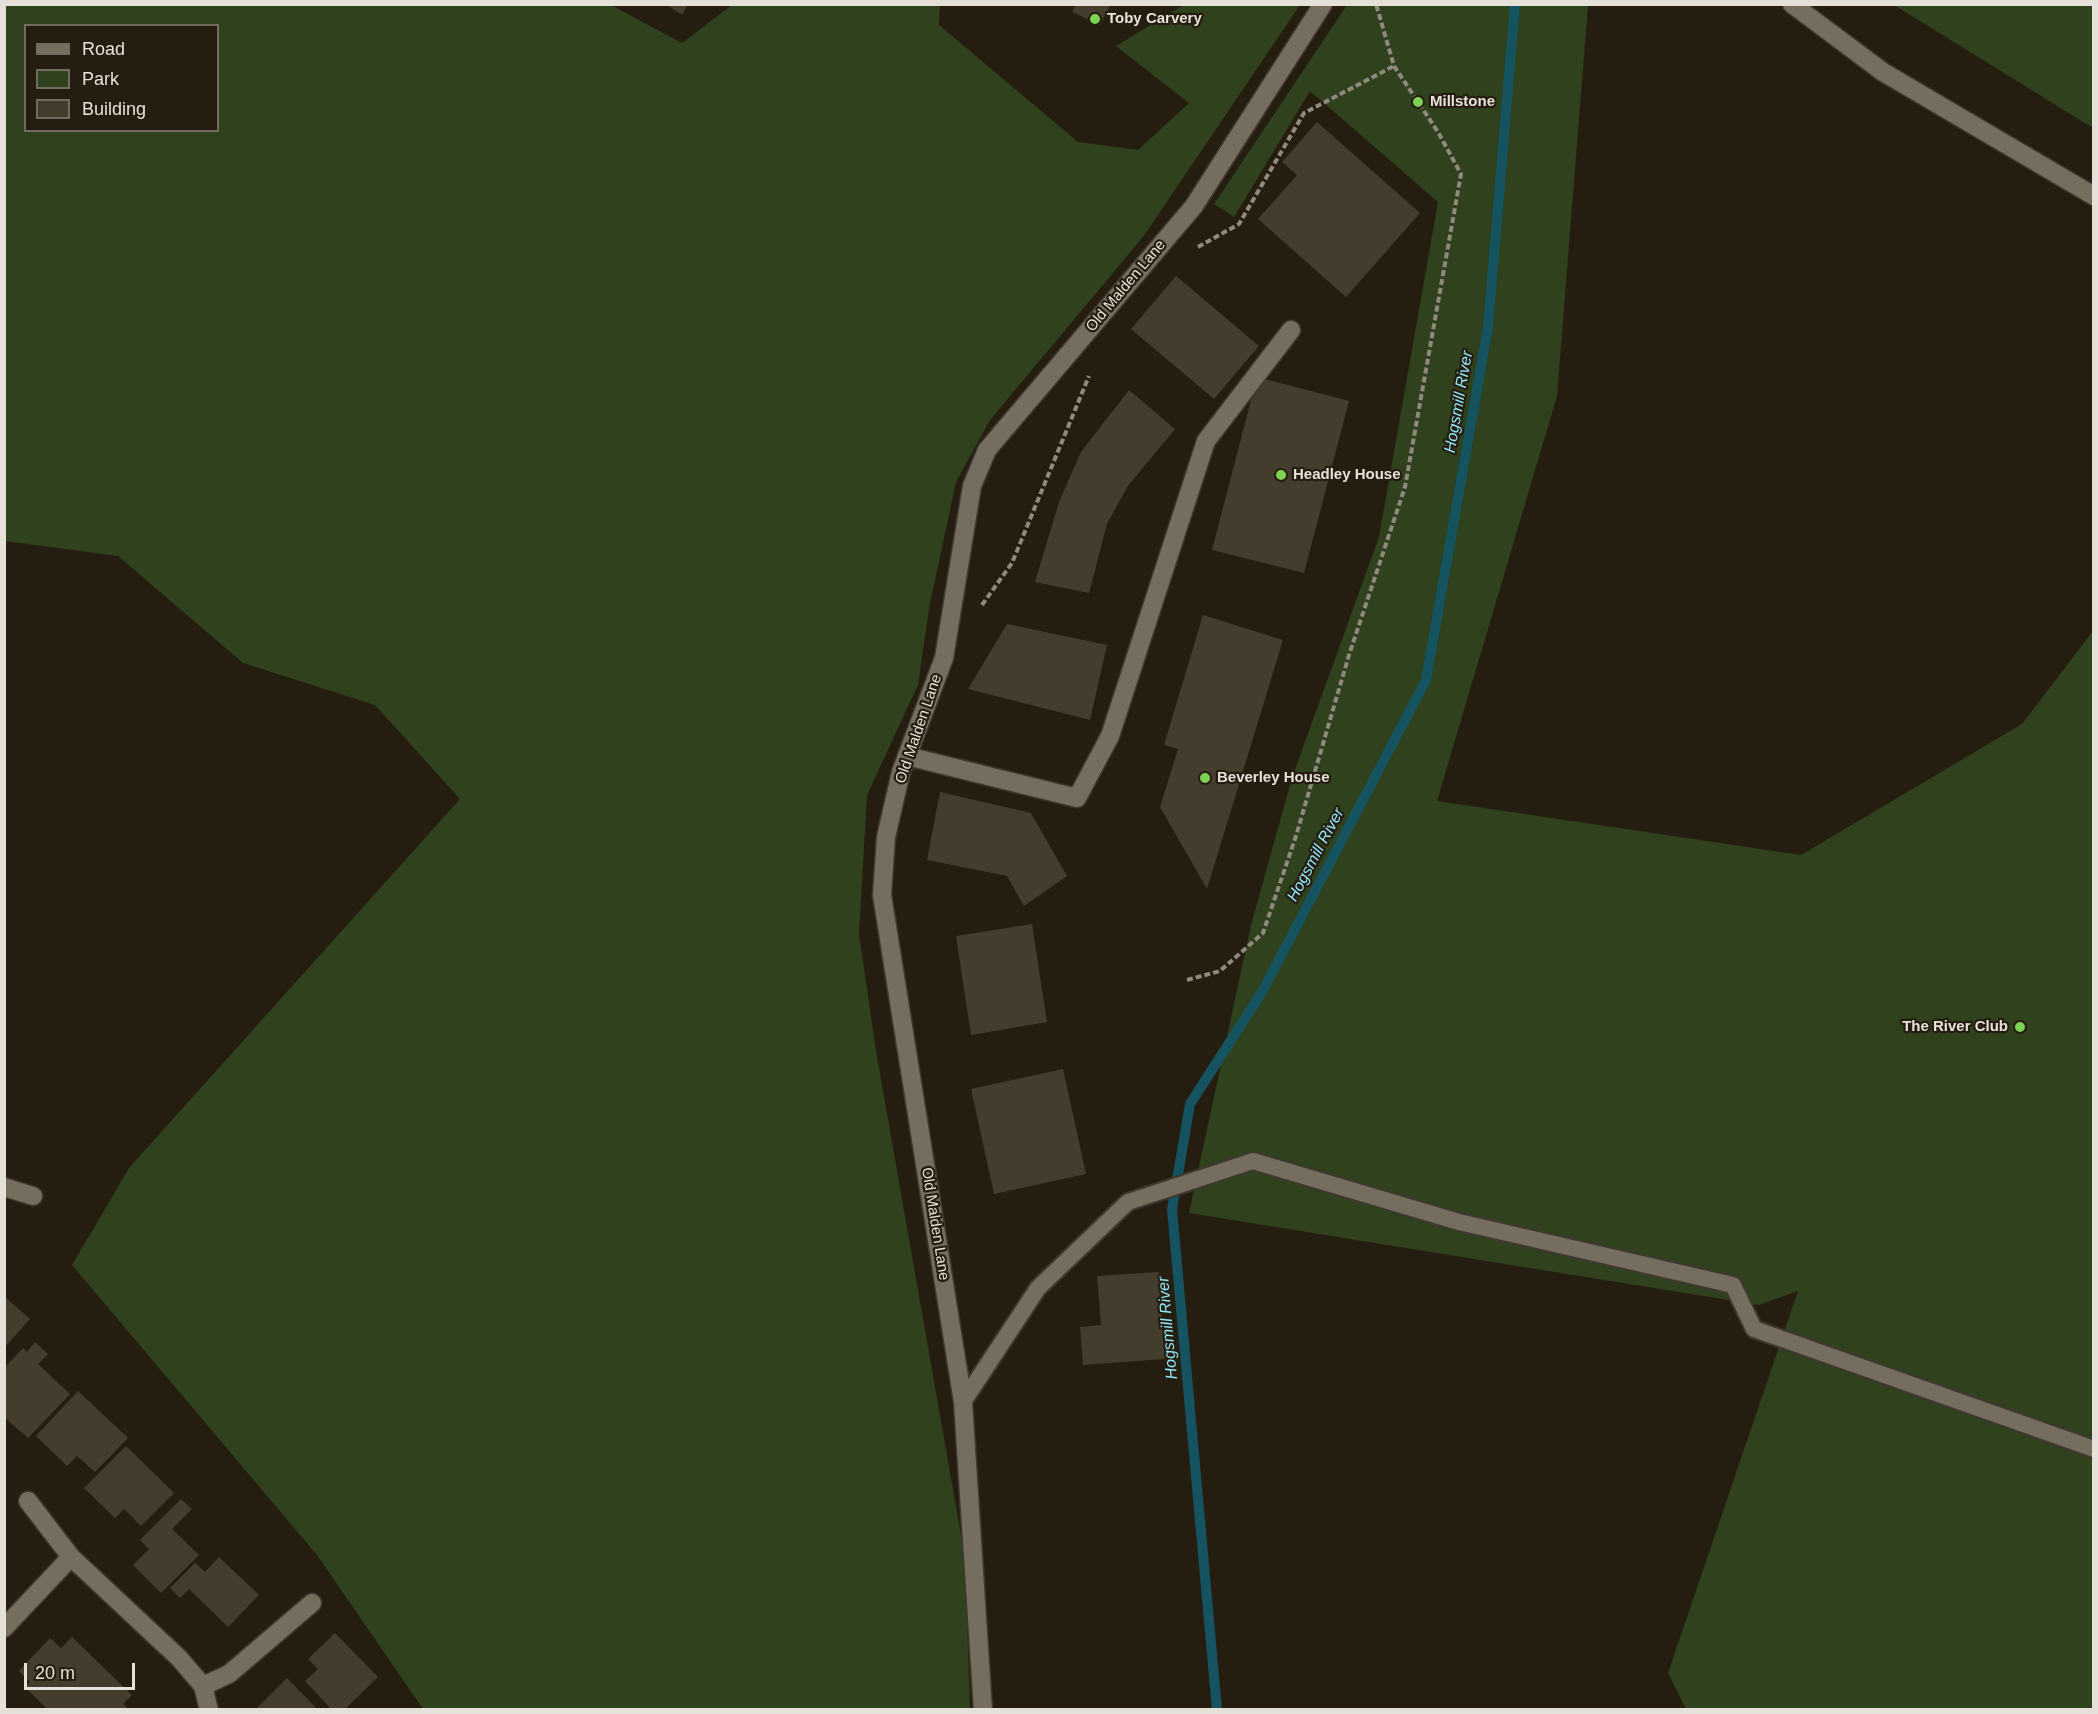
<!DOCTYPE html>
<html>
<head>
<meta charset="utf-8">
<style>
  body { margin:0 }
  #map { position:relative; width:2098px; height:1714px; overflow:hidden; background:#251e10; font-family:Arial,sans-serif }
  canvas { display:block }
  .frame { position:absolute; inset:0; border:6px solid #e6e1d8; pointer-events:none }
  .legend { position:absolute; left:24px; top:24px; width:195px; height:108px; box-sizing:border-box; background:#251e10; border:2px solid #726c60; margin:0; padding:8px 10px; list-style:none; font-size:18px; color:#e6e1d8 }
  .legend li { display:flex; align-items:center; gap:12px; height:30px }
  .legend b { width:30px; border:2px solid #726c60 }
  .scale { position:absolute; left:24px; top:1663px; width:111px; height:27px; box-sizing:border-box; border:3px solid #e6e1d8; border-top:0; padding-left:8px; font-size:18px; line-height:21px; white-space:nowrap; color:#e6e1d8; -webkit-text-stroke:4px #251e10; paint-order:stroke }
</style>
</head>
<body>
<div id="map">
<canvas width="2098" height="1714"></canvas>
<div class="frame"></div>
<ul class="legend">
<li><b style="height:8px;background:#756d5d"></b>Road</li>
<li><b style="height:16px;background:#30411d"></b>Park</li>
<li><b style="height:16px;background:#443d2e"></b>Building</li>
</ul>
<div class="scale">20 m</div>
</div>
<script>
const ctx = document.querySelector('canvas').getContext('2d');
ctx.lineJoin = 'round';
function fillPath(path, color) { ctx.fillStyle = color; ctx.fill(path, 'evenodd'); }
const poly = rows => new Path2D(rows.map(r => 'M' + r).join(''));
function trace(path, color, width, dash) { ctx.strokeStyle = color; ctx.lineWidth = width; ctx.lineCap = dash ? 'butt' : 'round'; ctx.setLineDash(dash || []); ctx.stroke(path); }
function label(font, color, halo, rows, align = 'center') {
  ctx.font = font + ' Arial,sans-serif'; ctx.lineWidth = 4.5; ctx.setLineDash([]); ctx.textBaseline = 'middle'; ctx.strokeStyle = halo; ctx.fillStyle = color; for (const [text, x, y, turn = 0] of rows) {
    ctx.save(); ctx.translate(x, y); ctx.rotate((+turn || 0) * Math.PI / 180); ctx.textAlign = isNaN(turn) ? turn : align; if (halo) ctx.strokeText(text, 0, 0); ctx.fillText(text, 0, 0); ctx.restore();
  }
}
fillPath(poly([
  [5,5,611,5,682,43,732,5,940,5,939,25,1078,142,1138,150,1189,103,1116,46,1184,5,1300,5,1143,237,990,420,956,482,930,603,918,685,867,795,859,934,876,1051,965,1558,970,1709,423,1709,317,1555,72,1265,129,1168,460,799,375,705,243,663,118,556,5,541],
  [26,26,218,26,218,130,26,130],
  [1347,5,1588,5,1557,396,1437,801,1801,855,2022,724,2093,631,2093,1709,1686,1709,1668,1673,1798,1291,1759,1305,1189,1213,1251,925,1292,778,1379,537,1438,202,1310,91,1234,217,1214,204],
  [1894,5,2093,5,2093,128]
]), '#30411d');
trace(poly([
  [1217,1710,1172,1209,1190,1104,1262,992,1426,680,1488,327,1515,4]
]), '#14535f', 10);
fillPath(poly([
  [665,4,688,4,682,15],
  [1076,4,1111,4,1100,25,1072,12],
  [1317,122,1420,213,1346,297,1258,219,1297,175,1282,162],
  [1176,276,1259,346,1214,399,1131,329],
  [1257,377,1349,401,1304,573,1212,550],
  [1129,390,1175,429,1128,486,1107,524,1089,593,1035,582,1059,502,1081,452],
  [1203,615,1283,640,1207,889,1160,807,1178,749,1164,745],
  [1007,624,1107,645,1090,720,968,689],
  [940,792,1031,813,1067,876,1024,906,1007,876,927,860],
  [1032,924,1047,1022,971,1035,956,936],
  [1063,1069,1086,1174,994,1194,971,1089],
  [1159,1272,1165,1359,1083,1365,1080,1327,1101,1325,1097,1276],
  [4,1296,30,1319,6,1346,4,1345],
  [35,1342,48,1354,38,1364,70,1394,28,1438,4,1417,4,1368,23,1348,27,1352],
  [78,1391,128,1438,95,1472,77,1456,67,1466,36,1436],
  [126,1446,174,1493,141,1526,124,1509,115,1518,84,1488],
  [181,1499,192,1509,172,1529,199,1555,161,1593,133,1565,149,1549,140,1540],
  [219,1557,259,1595,228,1627,189,1589,180,1598,170,1588,195,1563,205,1572],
  [335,1633,378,1677,344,1710,332,1710,305,1681,318,1669,308,1659],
  [72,1637,132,1695,123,1704,129,1710,48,1710,25,1687,30,1682,19,1671,50,1638,61,1648],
  [287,1678,318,1710,255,1710]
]), '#443d2e');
const service = poly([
  [963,1402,1038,1288,1128,1202,1253,1161,1459,1222,1733,1285,1754,1329,2094,1449]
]);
const minor = poly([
  [1792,4,1883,72,2094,196],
  [907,756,1077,798,1110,736,1206,441,1291,330],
  [4,1187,33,1196],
  [28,1501,71,1557],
  [4,1628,71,1557,179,1658,203,1686,209,1710],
  [203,1686,229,1674,312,1603]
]);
const secondary = poly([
  [983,1710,963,1402,882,895,886,837,901,772,944,658,972,486,987,450,1194,206,1323,4]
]);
trace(service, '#3e3830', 20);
trace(minor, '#3e3830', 21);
trace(secondary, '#3e3830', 21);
trace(poly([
  [1198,247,1239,224,1304,113,1394,66],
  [982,605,1012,563,1089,376],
  [1187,980,1220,971,1263,933,1296,836,1349,655,1405,487,1461,174,1438,132,1394,66,1376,4]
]), '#8f897e', 4, [6, 3]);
trace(service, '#756d5d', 16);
trace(minor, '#756d5d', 18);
trace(secondary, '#756d5d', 18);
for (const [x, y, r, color] of [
  [1095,19,6,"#7dd154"],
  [1418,102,6,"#7dd154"],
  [1281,475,6,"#7dd154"],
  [1205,778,6,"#7dd154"],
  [2020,1027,6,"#7dd154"]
]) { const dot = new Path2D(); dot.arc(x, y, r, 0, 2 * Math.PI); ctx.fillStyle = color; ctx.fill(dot); trace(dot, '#251e10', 2); }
label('bold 15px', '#e6e1d8', '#251e10', [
  ["Toby Carvery",1107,19],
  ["Millstone",1430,102],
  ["Headley House",1293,475],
  ["Beverley House",1217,778],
  ["The River Club",2008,1027,"right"]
], 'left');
label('15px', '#e6e1d8', '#251e10', [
  ["Old Malden Lane",1126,286,-50],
  ["Old Malden Lane",919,729,-71],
  ["Old Malden Lane",935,1224,81]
]);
label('italic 16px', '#90e6fa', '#251e10', [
  ["Hogsmill River",1459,402,-80],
  ["Hogsmill River",1316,855,-62],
  ["Hogsmill River",1168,1328,-95]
]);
</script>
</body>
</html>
